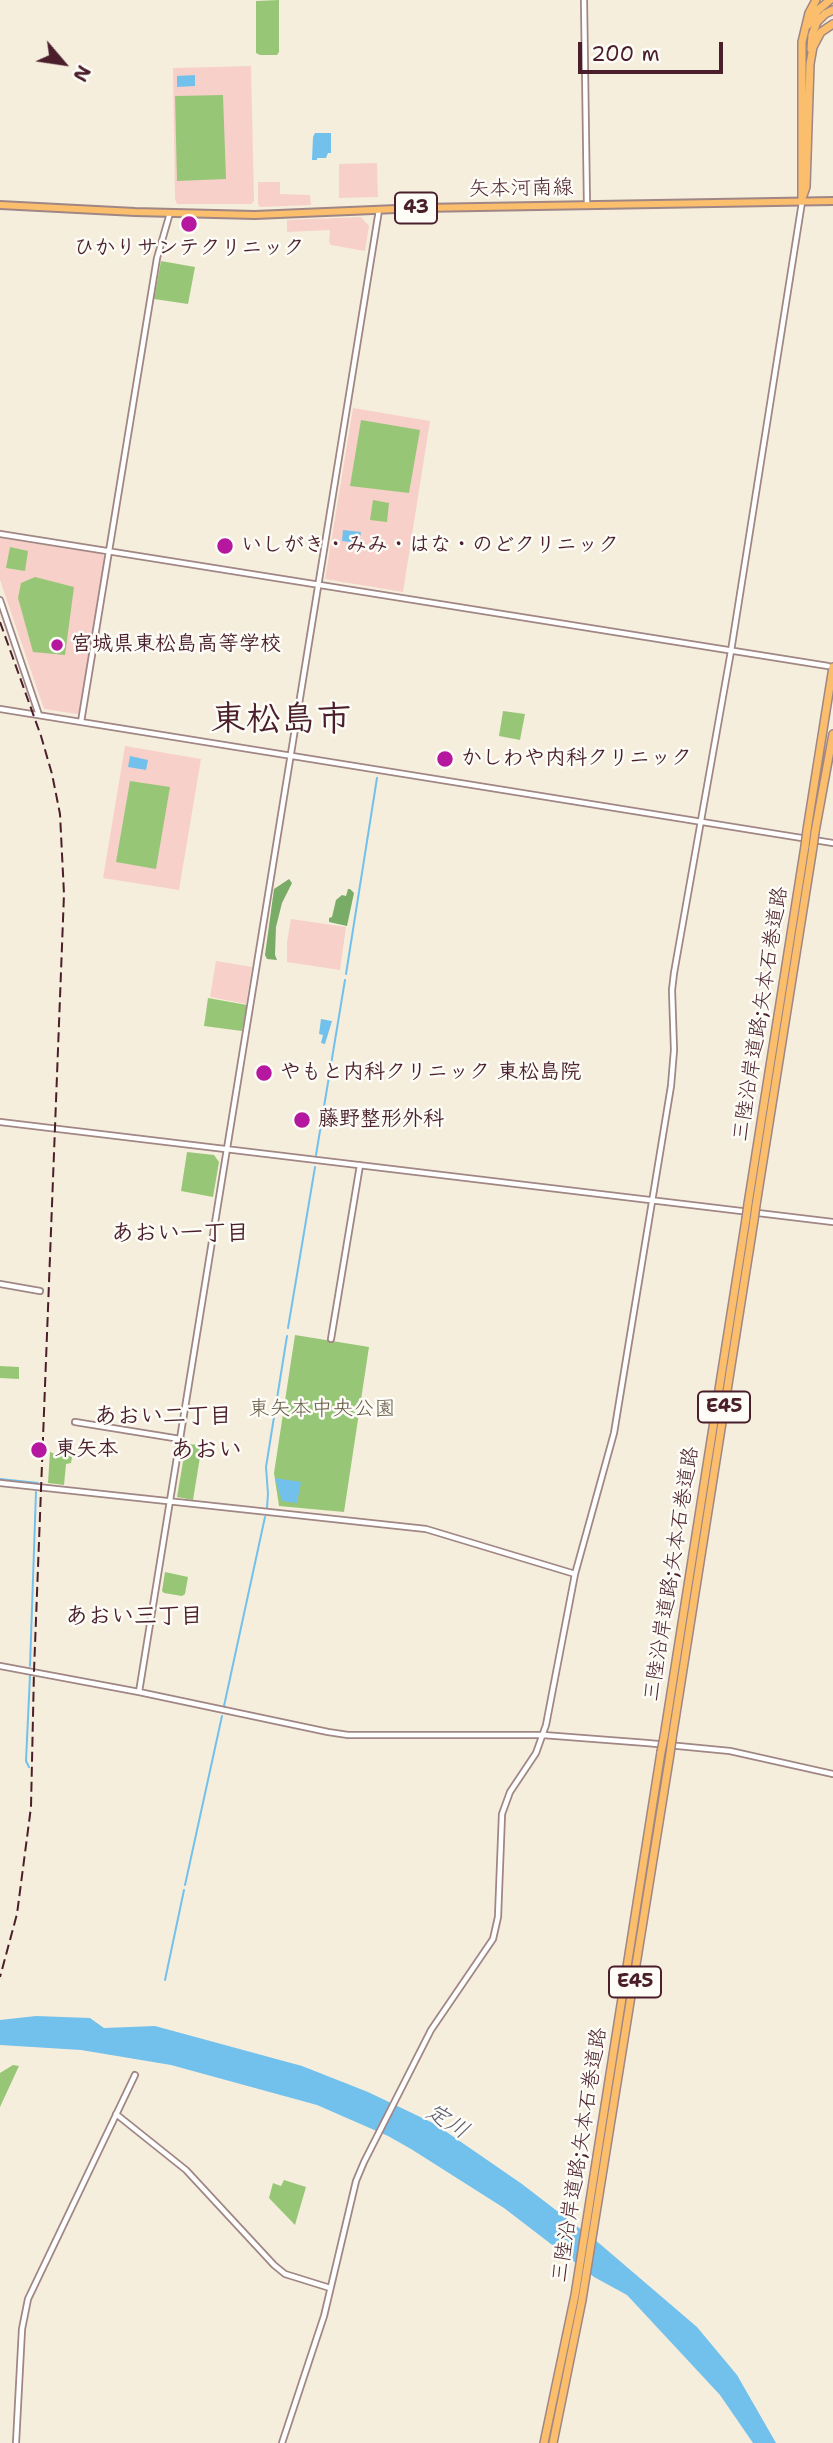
<!DOCTYPE html>
<html>
<head>
<meta charset="utf-8">
<style>
  body { margin:0 }
  #map { position:relative; width:833px; height:2443px; overflow:hidden; background:#f6eedd; font-family:"Shantell Sans",sans-serif }
  canvas { display:block }
  .north { position:absolute; left:28px; top:28px; width:70px; height:70px; -webkit-text-stroke:5px #fdfcf7; paint-order:stroke; rotate:119deg; font-size:19px; font-weight:700; line-height:28px; text-align:center; color:#4a1f2b }
  .north::after { content:''; display:block; margin:auto; width:24px; height:32px; background:#4a1f2b; clip-path:polygon(50% 0,100% 100%,50% 72%,0 100%) }
  .scale { position:absolute; left:578px; top:42px; width:145px; height:32px; box-sizing:border-box; border:4px solid #4a1f2b; border-top:0; padding-left:9px; font-size:21px; line-height:24px; white-space:nowrap; color:#4a1f2b; -webkit-text-stroke:5px #fdfcf7; paint-order:stroke }
</style>
</head>
<body>
<div id="map">
<canvas width="833" height="2443"></canvas>
<div class="north">N</div>
<div class="scale">200 m</div>
</div>
<script>
const ctx = document.querySelector('canvas').getContext('2d');
ctx.lineJoin = 'round';
function fillPath(path, color) { ctx.fillStyle = color; ctx.fill(path, 'evenodd'); }
const poly = rows => new Path2D(rows.map(r => 'M' + r).join(''));
function trace(path, color, width, dash) { ctx.strokeStyle = color; ctx.lineWidth = width; ctx.lineCap = dash ? 'butt' : 'round'; ctx.setLineDash(dash || []); ctx.stroke(path); }
function label(font, color, halo, rows, align = 'center') {
  ctx.font = font + ' "Shantell Sans","Klee One",sans-serif'; ctx.lineWidth = 5; ctx.setLineDash([]); ctx.textBaseline = 'middle'; ctx.strokeStyle = halo; ctx.fillStyle = color; for (const [text, x, y, turn = 0] of rows) {
    ctx.save(); ctx.translate(x, y); ctx.rotate((+turn || 0) * Math.PI / 180); ctx.textAlign = isNaN(turn) ? turn : align; if (halo) ctx.strokeText(text, 0, 0); ctx.fillText(text, 0, 0); ctx.restore();
  }
}
fillPath(poly([
  [251,66,254,201,251,204,177,204,175,199,173,68],
  [377,163,378,197,339,198,339,164],
  [258,182,280,182,280,194,310,195,311,205,260,207,258,204],
  [361,217,369,226,365,251,331,245,329,242,330,230,287,232,287,220],
  [353,408,430,421,403,592,325,579],
  [0,538,103,554,105,559,81,712,77,714,44,709,0,580],
  [125,746,201,759,179,890,103,878],
  [291,919,346,927,340,970,287,962,287,942],
  [216,961,252,967,246,1004,210,997]
]), '#f7d0ca');
fillPath(poly([
  [279,0,279,52,277,55,260,55,256,53,256,1],
  [223,95,226,179,177,181,175,96],
  [161,261,195,267,188,304,154,299],
  [361,420,420,430,409,493,350,486],
  [373,500,389,503,387,522,370,520],
  [10,547,28,551,25,571,6,568],
  [35,577,74,587,65,655,33,652,18,598,21,583],
  [503,711,525,714,520,740,499,736],
  [130,781,170,787,156,869,116,862],
  [208,998,247,1005,242,1031,204,1026],
  [187,1152,214,1155,219,1162,213,1197,181,1191],
  [295,1335,369,1347,344,1512,279,1506,274,1473],
  [0,1366,19,1367,19,1379,0,1378],
  [186,1444,202,1445,193,1500,177,1497],
  [50,1452,60,1456,70,1455,73,1452,71,1463,66,1464,64,1485,48,1483],
  [165,1572,188,1577,185,1594,182,1596,164,1593,162,1591],
  [13,2065,19,2066,0,2107,0,2073],
  [284,2180,306,2187,295,2225,269,2198,273,2183,281,2186]
]), '#97c776');
fillPath(poly([
  [289,879,292,883,282,903,276,927,275,955,277,960,267,959,265,955,274,889],
  [348,889,350,889,354,893,347,926,329,922,329,918,332,917,336,900,342,895,346,896]
]), '#79ac67');
fillPath(poly([
  [195,75,195,86,177,87,177,76],
  [315,133,331,133,331,153,328,153,326,158,317,158,317,160,312,160,313,137],
  [343,530,361,532,359,543,342,541],
  [130,756,148,760,146,770,128,767],
  [321,1019,332,1021,325,1044,321,1043,323,1035,319,1034],
  [275,1478,301,1482,297,1503,282,1501],
  [36,2016,90,2018,104,2028,155,2026,302,2066,368,2092,435,2124,522,2184,600,2244,697,2327,737,2375,776,2443,753,2443,720,2395,627,2295,594,2277,504,2208,411,2149,388,2136,317,2105,171,2065,81,2050,0,2045,0,2020]
]), '#72c1ed');
trace(poly([
  [346,974,377,778],
  [316,1155,345,980],
  [288,1328,315,1167],
  [0,1479,38,1483],
  [267,1508,268,1494,266,1467,287,1336],
  [30,1666,36,1492],
  [224,1706,265,1517],
  [29,1767,26,1761,30,1675],
  [185,1885,222,1716],
  [165,1980,184,1890]
]), '#72c1ed', 2);
trace(poly([
  [710,1400,733,1404]
]), '#d4c5b9', 4.5, [4.5, 2]);
const minor = poly([
  [584,0,587,205],
  [0,534,828,666],
  [0,600,39,715],
  [0,709,833,843],
  [81,722,157,258,170,213],
  [0,1122,833,1222],
  [0,1284,40,1291],
  [331,1339,360,1165],
  [733,1404,741,1406],
  [75,1422,180,1439],
  [0,1483,426,1529,575,1574],
  [0,1666,139,1692,328,1732,348,1735,543,1735,647,1743,730,1751,833,1774],
  [139,1692,379,210],
  [116,2114,186,2170,274,2265,285,2274,330,2288],
  [16,2443,22,2329,28,2299,135,2075],
  [282,2443,324,2316,356,2181,364,2162,431,2030,493,1939,498,1917,502,1814,510,1792,536,1753,546,1725,575,1574,614,1433,671,1086,674,1050,672,990,674,973,731,651,802,202]
]);
const major = poly([
  [0,205,135,212,255,215,420,208,833,201]
]);
const highway = poly([
  [808,25,818,10,830,0],
  [811,49,812,35,817,22,825,14,833,10],
  [803,196,806,187,810,64,813,47,821,32,833,24],
  [802,201,802,42,809,13,816,0],
  [807,830,833,667],
  [815,832,833,734],
  [748,1204,805,846],
  [756,1205,813,847],
  [664,1737,746,1219],
  [672,1739,754,1220],
  [544,2443,575,2295,661,1752],
  [553,2443,582,2300,670,1754]
]);
trace(minor, '#a08684', 8);
trace(major, '#a08684', 10);
trace(highway, '#a08684', 10);
trace(minor, '#fff', 4.5);
trace(major, '#fabe6d', 6);
trace(highway, '#fabe6d', 7);
trace(poly([
  [0,622,41,736,52,774,60,814,64,894,34,1671,31,1807,17,1914,0,1977]
]), '#4a1f2b', 2, [10, 5]);
const highwayBridge = poly([
  [805,846,807,830],
  [813,847,815,832],
  [746,1219,748,1204],
  [754,1220,756,1205],
  [661,1752,664,1737],
  [670,1754,672,1739]
]);
trace(highwayBridge, '#a08684', 10, []);
trace(highwayBridge, '#fabe6d', 7);
for (const [x, y, r, color] of [
  [189,224,9,"#b5179e"],
  [225,546,9,"#b5179e"],
  [57,645,7,"#b5179e"],
  [445,759,9,"#b5179e"],
  [264,1073,9,"#b5179e"],
  [302,1120,9,"#b5179e"],
  [39,1450,9,"#b5179e"]
]) { const dot = new Path2D(); dot.arc(x, y, r, 0, 2 * Math.PI); ctx.fillStyle = color; ctx.fill(dot); trace(dot, '#fdfcf7', 2.5); }
for (const [x, y, w] of [
  [416,208,42],
  [724,1407,52],
  [635,1982,52]
]) { const box = new Path2D(); box.roundRect(x - w / 2, y - 15.5, w, 31, 5); ctx.fillStyle = '#fdfcf7'; ctx.fill(box); trace(box, '#4a1f2b', 2); }
label('bold 19px', '#4a1f2b', null, [
  ["43",416,208],
  ["E45",724,1407],
  ["E45",635,1982]
]);
label('21px', '#4a1f2b', '#fdfcf7', [
  ["矢本河南線",521,189,-1],
  ["三陸沿岸道路;矢本石巻道路",761,1014,-81],
  ["三陸沿岸道路;矢本石巻道路",672,1574,-81],
  ["三陸沿岸道路;矢本石巻道路",580,2155,-81]
]);
label('bold 21px', '#4a1f2b', '#fdfcf7', [
  ["ひかりサンテクリニック",189,249,"center"],
  ["いしがき・みみ・はな・のどクリニック",241,546],
  ["宮城県東松島高等学校",71,645],
  ["かしわや内科クリニック",461,759],
  ["やもと内科クリニック 東松島院",280,1073],
  ["藤野整形外科",318,1120],
  ["東矢本",55,1450]
], 'left');
label('21px', '#655a45', '#fdfcf7', [
  ["東矢本中央公園",322,1410]
]);
label('bold 23px', '#4a1f2b', '#fdfcf7', [
  ["あおい一丁目",180,1234],
  ["あおい二丁目",163,1417],
  ["あおい三丁目",134,1617]
]);
label('italic 23px', '#58586f', '#fdfcf7', [
  ["定川",447,2122,32]
]);
label('bold 24px', '#4a1f2b', '#fdfcf7', [
  ["あおい",206,1451]
]);
label('bold 35px', '#4a1f2b', '#fdfcf7', [
  ["東松島市",281,721]
]);
</script>
</body>
</html>
